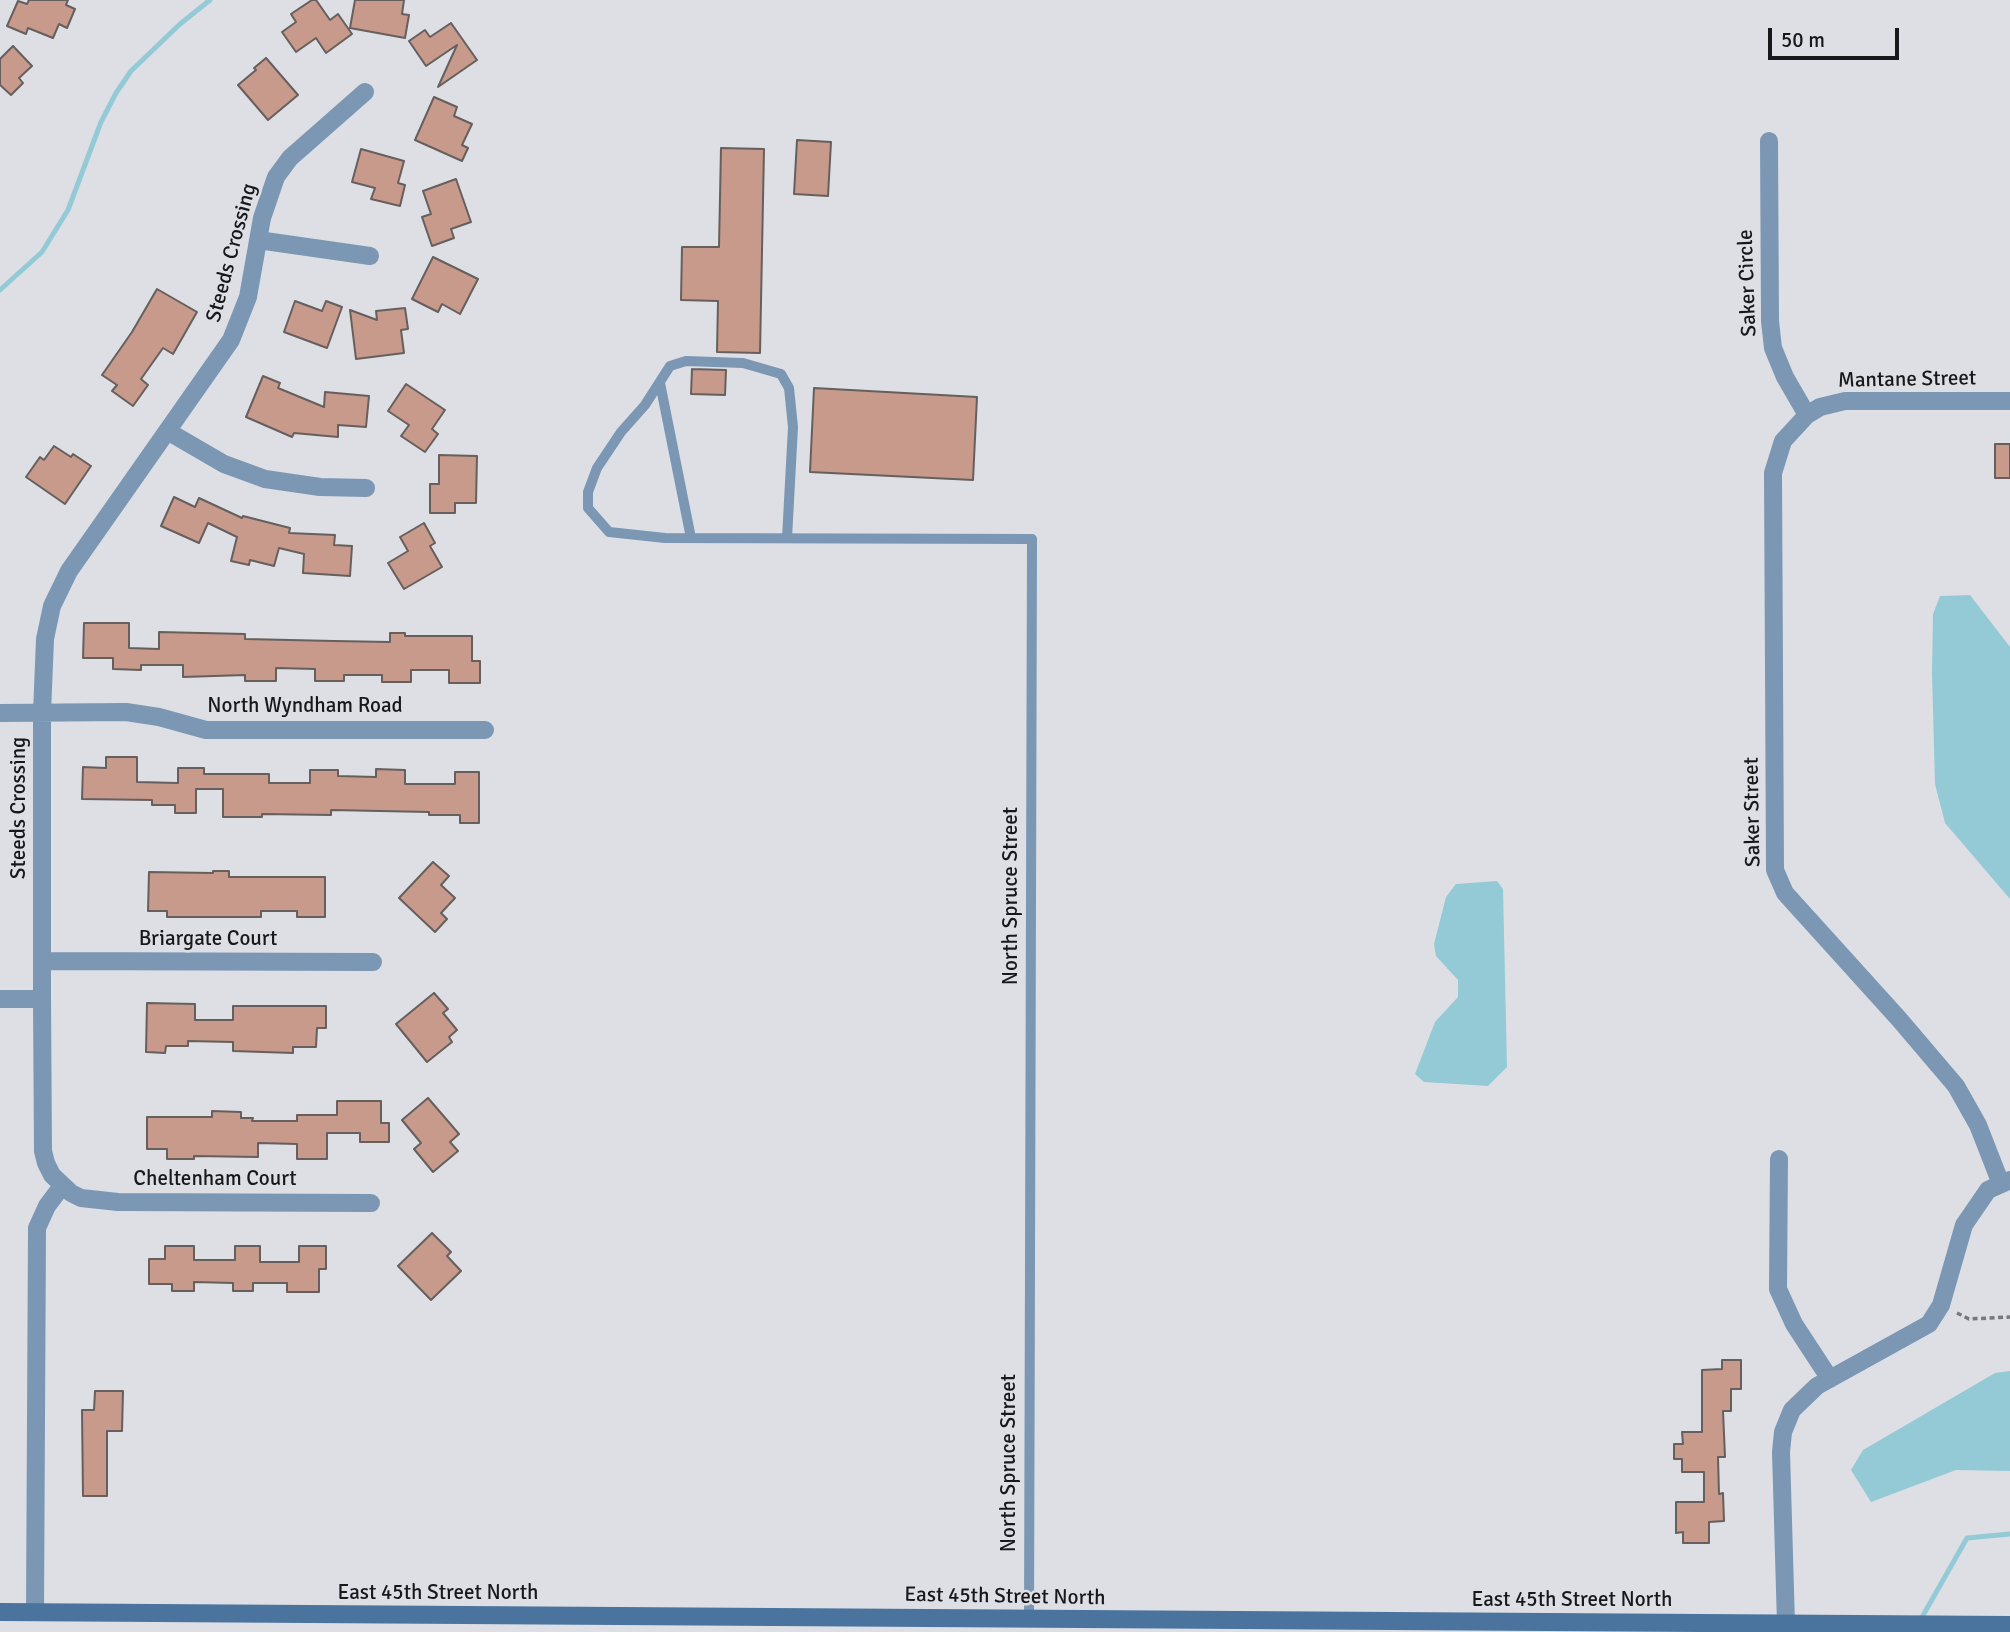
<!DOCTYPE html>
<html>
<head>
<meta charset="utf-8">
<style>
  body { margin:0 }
  #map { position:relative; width:2010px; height:1632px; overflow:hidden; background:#dddfe5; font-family:Signika,sans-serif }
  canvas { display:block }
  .scale { position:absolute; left:1768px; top:28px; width:131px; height:32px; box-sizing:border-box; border:4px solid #17181a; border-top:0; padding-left:9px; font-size:21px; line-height:24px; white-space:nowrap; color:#17181a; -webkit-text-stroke:5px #dddfe5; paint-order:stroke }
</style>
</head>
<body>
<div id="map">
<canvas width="2010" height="1632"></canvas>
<div class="scale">50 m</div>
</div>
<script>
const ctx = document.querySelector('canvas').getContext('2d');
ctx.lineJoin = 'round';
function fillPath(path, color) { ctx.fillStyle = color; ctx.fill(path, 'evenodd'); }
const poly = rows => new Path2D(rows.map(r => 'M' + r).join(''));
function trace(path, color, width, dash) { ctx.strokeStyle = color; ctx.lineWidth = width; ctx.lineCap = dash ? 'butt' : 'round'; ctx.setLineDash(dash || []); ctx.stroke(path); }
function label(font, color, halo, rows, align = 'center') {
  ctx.font = font + ' Signika,sans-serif'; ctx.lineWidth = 5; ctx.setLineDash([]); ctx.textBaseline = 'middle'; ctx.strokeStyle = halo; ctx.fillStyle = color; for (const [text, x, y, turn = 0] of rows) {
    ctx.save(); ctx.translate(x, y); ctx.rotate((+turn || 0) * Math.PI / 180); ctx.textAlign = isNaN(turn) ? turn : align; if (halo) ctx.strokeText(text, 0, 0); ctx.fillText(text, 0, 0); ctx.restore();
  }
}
fillPath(poly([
  [1970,595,2010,647,2010,899,1945,823,1935,784,1932,673,1933,614,1940,596],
  [1497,881,1503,889,1507,1067,1488,1086,1424,1082,1415,1074,1435,1022,1458,997,1458,980,1436,956,1434,944,1446,897,1456,884],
  [2010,1371,2010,1471,1956,1470,1871,1502,1851,1470,1863,1450,1995,1373]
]), '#94cad5');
trace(poly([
  [0,290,42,252,68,210,101,122,116,93,131,71,180,24,210,0],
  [1921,1619,1967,1538,2010,1534]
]), '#94cad5', 5);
const building = poly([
  [29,0,68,0,66,5,75,9,67,28,59,24,53,38,28,28,26,34,7,26,18,1,27,4,29,0],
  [312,0,316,0,330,20,338,14,352,34,326,53,316,38,296,52,282,32,296,22,291,14,312,0],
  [355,0,404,0,402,14,409,15,405,38,350,28,355,0],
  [451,23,477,60,438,87,457,45,426,66,409,41,425,30,430,37,451,23],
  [13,46,32,66,19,78,23,83,11,95,0,85,0,59,13,46],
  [266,58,298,95,268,120,238,85,256,70,254,68,266,58],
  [434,97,457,107,454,116,472,124,462,145,468,148,462,161,415,140,434,97],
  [797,140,831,142,828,196,794,194,797,140],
  [721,148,764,149,760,353,717,352,718,301,681,300,682,247,719,247,721,148],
  [361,149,404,161,398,183,405,185,400,206,371,199,375,188,352,182,361,149],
  [456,179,471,222,451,229,454,238,432,246,422,217,431,214,423,191,456,179],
  [433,257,478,279,460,314,442,304,438,312,412,299,433,257],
  [157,289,197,312,173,354,163,348,141,379,148,385,133,406,112,391,117,385,102,375,132,332,157,289],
  [295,301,322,311,326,301,342,307,327,348,284,332,295,301],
  [405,308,408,329,401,330,404,353,356,359,350,310,377,320,376,311,405,308],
  [692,369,726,370,725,395,691,394,692,369],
  [263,376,280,383,278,388,324,407,325,392,369,396,366,427,338,425,338,437,294,433,292,437,246,417,263,376],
  [406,384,445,410,432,429,438,434,425,452,401,436,409,425,388,411,406,384],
  [814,388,977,397,973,480,810,472,814,388],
  [1995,444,2010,444,2010,478,1995,478,1995,444],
  [54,446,71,457,73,454,91,466,65,504,26,477,40,457,44,460,54,446],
  [439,455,477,456,476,503,455,503,455,513,430,513,430,484,439,484,439,455],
  [174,497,195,507,199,498,242,518,243,516,290,528,289,533,335,535,334,545,352,546,350,576,303,573,304,554,279,548,274,566,250,560,249,565,231,561,237,537,208,523,199,543,161,526,174,497],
  [424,523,435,543,430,546,442,567,404,589,388,563,408,551,400,537,424,523],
  [84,623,129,623,129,648,159,649,159,632,245,634,245,639,334,641,390,642,390,633,405,633,405,636,472,636,472,661,480,661,480,683,449,683,449,670,411,670,411,682,382,682,382,675,344,675,344,681,315,681,315,669,276,668,276,681,245,681,245,675,183,677,183,665,141,665,141,670,113,669,113,658,83,658,84,623],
  [106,757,137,757,137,782,178,783,178,768,204,768,204,774,269,774,269,783,310,783,310,770,338,770,338,776,376,777,376,769,405,770,405,784,455,784,455,772,479,772,479,823,460,823,460,815,429,815,429,812,331,810,331,815,262,814,262,817,223,817,223,789,196,789,196,813,175,813,175,805,152,805,152,800,82,799,83,767,106,768,106,757],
  [433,862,449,876,441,885,455,898,441,913,447,919,435,932,399,898,433,862],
  [213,871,229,871,229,877,325,877,325,917,297,917,297,911,261,911,261,917,167,917,167,911,148,911,149,872,213,873,213,871],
  [434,993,448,1009,443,1013,457,1030,449,1037,452,1042,427,1062,396,1024,434,993],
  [147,1003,195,1004,195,1020,233,1020,233,1006,326,1006,326,1028,317,1028,316,1047,293,1047,293,1053,233,1051,233,1042,188,1041,188,1046,166,1046,165,1053,146,1052,147,1003],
  [428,1098,459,1134,450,1142,458,1151,433,1172,414,1149,421,1143,402,1120,428,1098],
  [337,1101,381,1101,381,1123,389,1123,389,1142,360,1142,360,1133,327,1133,327,1159,297,1159,297,1144,258,1143,258,1157,194,1156,194,1159,167,1159,167,1149,147,1149,147,1117,212,1117,212,1111,241,1112,241,1118,253,1118,252,1121,297,1121,297,1115,337,1115,337,1101],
  [432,1233,451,1252,447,1256,461,1271,431,1300,398,1266,432,1233],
  [165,1246,194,1246,194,1260,235,1260,235,1246,260,1246,260,1262,299,1262,299,1246,326,1246,326,1269,319,1269,319,1292,287,1292,287,1283,253,1283,253,1291,233,1291,233,1283,194,1282,194,1291,172,1291,172,1284,149,1284,149,1259,165,1259,165,1246],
  [1722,1360,1741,1360,1741,1389,1731,1389,1731,1411,1723,1411,1725,1457,1718,1457,1719,1494,1723,1493,1724,1521,1709,1522,1709,1543,1683,1543,1683,1532,1676,1533,1676,1502,1704,1502,1704,1472,1682,1472,1682,1459,1674,1459,1674,1444,1683,1444,1682,1432,1702,1432,1702,1370,1722,1369,1722,1360],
  [95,1391,123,1391,122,1431,107,1431,107,1496,83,1496,82,1410,94,1410,95,1391]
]);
fillPath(building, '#c79a8b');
trace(building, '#665f5d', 2);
trace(poly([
  [1957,1313,1969,1319,2010,1317]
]), '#77787c', 3.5, [5, 3.5]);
trace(poly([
  [660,383,691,538],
  [787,538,793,427,789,388,781,374,743,363,686,361,670,366,645,405,621,432,597,468,588,492,588,508,609,532,665,538,1032,539,1029,1620]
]), '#7b97b4', 10);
trace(poly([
  [365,92,290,158,276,177,262,218,248,297,231,340,69,571,52,606,45,639,42,713,42,999,43,1151,46,1163,52,1175,71,1193,81,1198,118,1202,371,1203],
  [1769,141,1770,321,1773,348,1785,377,1807,415],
  [258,240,370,256],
  [169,432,224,464,265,479,320,487,366,488],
  [0,713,126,712,159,717,206,730,485,730],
  [42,961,373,962],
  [0,999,42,999],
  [1779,1159,1778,1289,1794,1324,1830,1379],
  [2001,1184,1978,1125,1956,1086,1899,1019,1785,893,1775,870,1773,473,1783,441,1807,415,1820,407,1845,401,2010,401],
  [35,1612,37,1228,47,1206,62,1186],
  [1786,1624,1781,1452,1783,1432,1792,1410,1817,1386,1929,1324,1941,1305,1964,1225,1988,1190,2010,1180]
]), '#7b97b4', 18);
trace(poly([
  [0,1612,2010,1625]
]), '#4a739d', 18);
label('21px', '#17181a', '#dddfe5', [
  ["Steeds Crossing",232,253,-75],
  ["Saker Circle",1748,283,-92],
  ["Mantane Street",1907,380,-1],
  ["North Wyndham Road",305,706],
  ["Steeds Crossing",19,808,-90],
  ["Saker Street",1753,812,-91],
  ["North Spruce Street",1011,896,-90],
  ["Briargate Court",208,939],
  ["Cheltenham Court",215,1179],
  ["North Spruce Street",1009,1463,-90],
  ["East 45th Street North",438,1593],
  ["East 45th Street North",1005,1597,1],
  ["East 45th Street North",1572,1600]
]);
</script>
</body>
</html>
